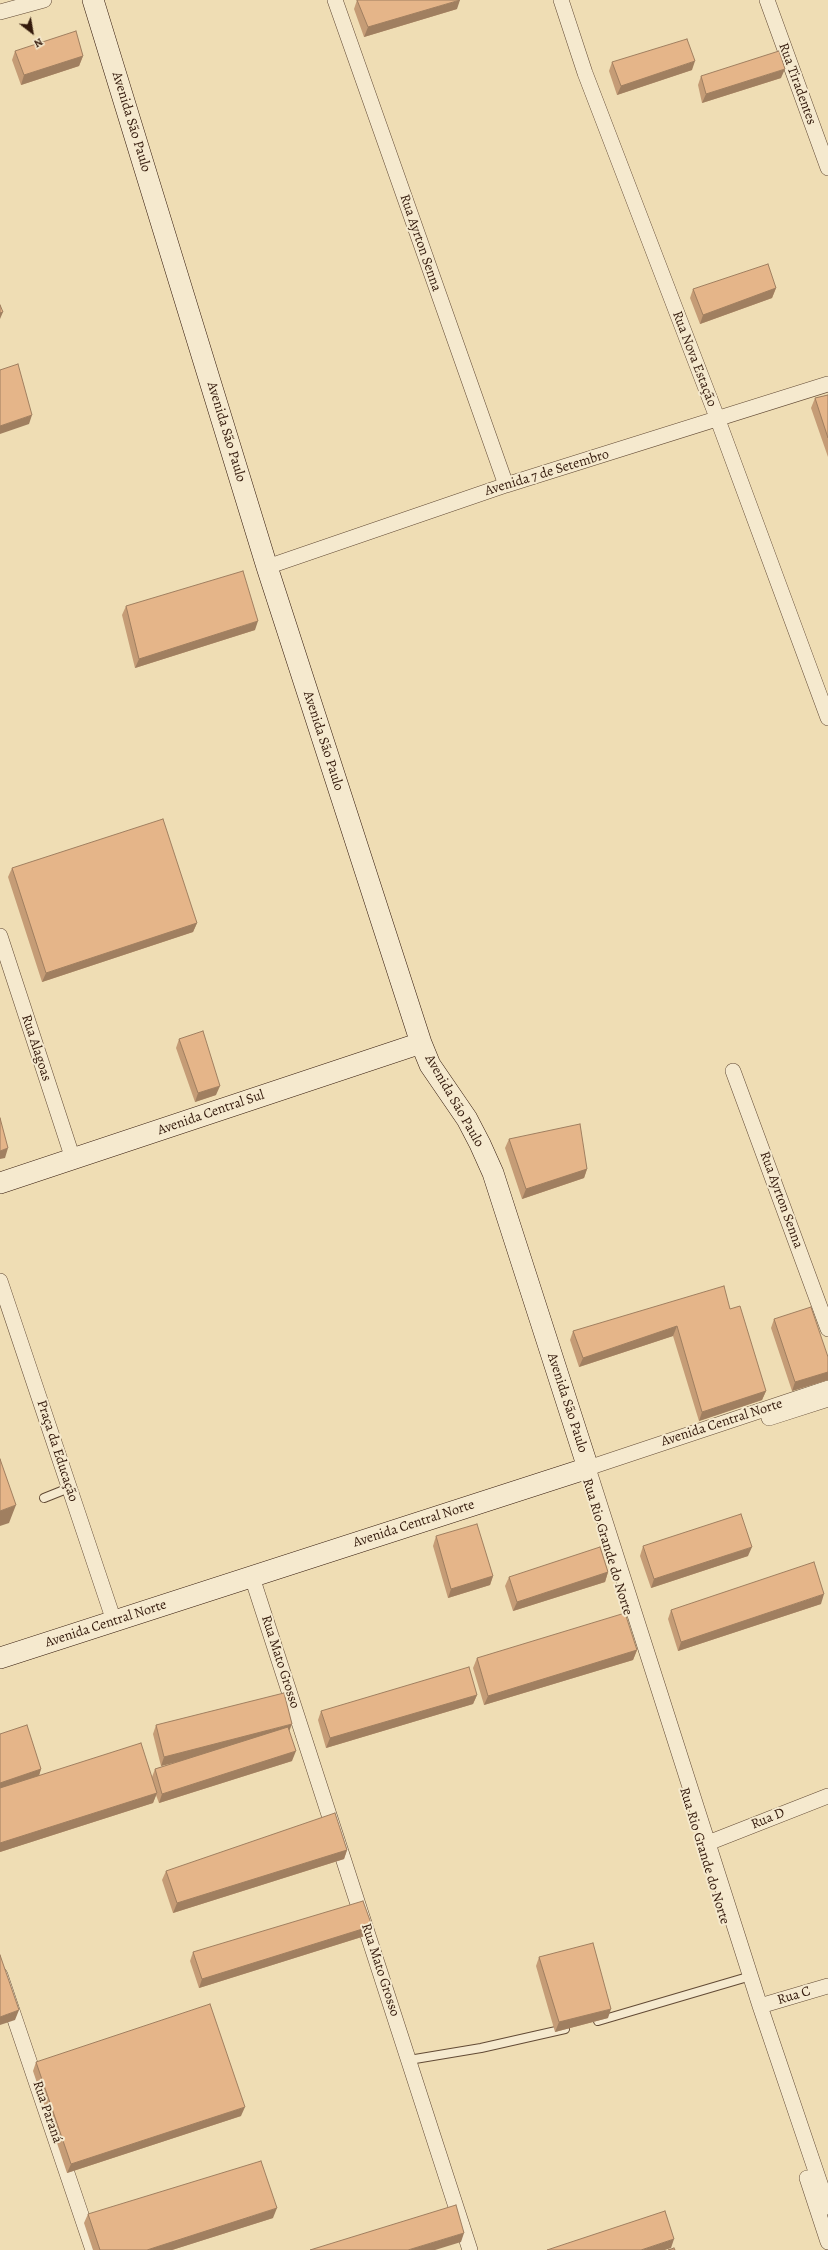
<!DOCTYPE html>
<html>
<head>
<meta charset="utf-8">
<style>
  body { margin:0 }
  #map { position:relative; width:828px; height:2250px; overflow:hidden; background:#efddb4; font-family:Alegreya,serif }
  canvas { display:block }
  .north { position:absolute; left:12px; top:12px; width:40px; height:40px; -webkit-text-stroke:3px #f5e9ce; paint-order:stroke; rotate:149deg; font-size:11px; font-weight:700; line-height:16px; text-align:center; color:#33190b }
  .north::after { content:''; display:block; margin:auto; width:14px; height:18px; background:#33190b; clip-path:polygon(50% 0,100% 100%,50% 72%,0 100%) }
</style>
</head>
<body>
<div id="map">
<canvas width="828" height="2250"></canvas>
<div class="north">N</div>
</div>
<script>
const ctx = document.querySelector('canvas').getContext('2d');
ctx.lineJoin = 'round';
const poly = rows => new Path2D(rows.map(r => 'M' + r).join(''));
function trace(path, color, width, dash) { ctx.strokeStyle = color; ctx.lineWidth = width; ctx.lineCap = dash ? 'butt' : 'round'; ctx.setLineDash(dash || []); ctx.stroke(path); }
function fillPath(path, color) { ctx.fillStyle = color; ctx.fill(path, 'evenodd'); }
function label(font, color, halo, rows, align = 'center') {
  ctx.font = font + ' Alegreya,serif'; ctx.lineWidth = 4; ctx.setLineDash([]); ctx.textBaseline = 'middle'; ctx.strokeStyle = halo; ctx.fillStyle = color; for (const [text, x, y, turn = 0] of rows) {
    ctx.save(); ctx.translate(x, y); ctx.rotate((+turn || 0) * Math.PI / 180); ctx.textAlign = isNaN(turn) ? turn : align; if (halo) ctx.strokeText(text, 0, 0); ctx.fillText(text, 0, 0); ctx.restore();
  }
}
const service = poly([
  [44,1498,69,1488],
  [598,2021,751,1976],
  [409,2060,481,2048,565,2029]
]);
const minor = poly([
  [335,0,506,485],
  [561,0,585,73,718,420,828,718],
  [767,0,828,168],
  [0,12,44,0],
  [267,567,506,485,828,384],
  [0,936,73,1159],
  [733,1071,828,1329],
  [0,1281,114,1621],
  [828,1388,588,1468,760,2006,828,2207],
  [769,1418,828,1399],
  [252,1577,470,2250],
  [708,1843,828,1796],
  [0,1975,93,2250],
  [760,2006,828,1986],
  [807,2178,828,2242]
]);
const secondary = poly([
  [0,1183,421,1043],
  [0,1658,588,1468,493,1173,480,1144,467,1119,430,1065,421,1043,267,567,93,0]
]);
trace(service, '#624a35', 10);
trace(minor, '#624a35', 16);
trace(secondary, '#33190b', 22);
trace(service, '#f5e9ce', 8);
trace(minor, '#f5e9ce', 15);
trace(secondary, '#f5e9ce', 21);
fillPath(poly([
  [357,0,457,9,364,37,354,9],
  [15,51,83,56,79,66,21,85,12,60],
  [612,62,692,70,617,95,609,71],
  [701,76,781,78,702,103,698,85],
  [776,288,772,298,700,324,690,298,693,289],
  [828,395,828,457,811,408,815,398],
  [126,606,255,630,135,668,122,615],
  [12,868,197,923,193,932,42,982,8,877],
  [179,1039,216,1095,195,1102,176,1048],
  [509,1139,587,1169,584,1178,522,1199,505,1148],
  [730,1309,766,1391,762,1400,699,1421,673,1336,579,1367,570,1340,573,1331],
  [774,1319,828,1357,828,1380,792,1391,771,1328],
  [436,1536,493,1576,490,1585,448,1598,433,1546],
  [643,1546,748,1556,651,1588,640,1556],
  [608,1572,605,1582,513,1611,505,1586,509,1577],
  [821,1604,678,1651,668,1619,671,1610],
  [637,1650,633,1660,484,1705,473,1668,477,1658],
  [477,1695,473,1704,326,1748,318,1720,321,1711],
  [156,1725,289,1731,292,1761,159,1803,156,1795,153,1803,0,1852,0,1734,41,1769,39,1775,152,1777,155,1769,176,1762,161,1766,153,1734],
  [347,1850,344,1859,173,1913,162,1880,166,1871],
  [372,1926,368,1935,199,1988,190,1961,193,1952],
  [539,1957,608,2018,555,2032,536,1966],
  [36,2062,241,2116,67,2173,33,2071],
  [88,2214,273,2218,172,2250,93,2250,84,2223]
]), '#c59c76');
fillPath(poly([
  [460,0,457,9,364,37,368,27],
  [83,56,79,66,21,85,24,75],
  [695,61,692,70,617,95,621,86],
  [785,69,781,78,702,103,706,94],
  [776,288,772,298,700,324,703,315],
  [3,312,0,319,0,313],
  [32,415,29,424,0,434,0,426],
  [258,621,255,630,135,668,139,659],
  [197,923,193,932,42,982,46,973],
  [220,1086,216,1095,195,1102,198,1093],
  [8,1148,5,1158,0,1159,0,1151],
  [587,1169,584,1178,522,1199,526,1189],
  [677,1326,673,1336,579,1367,583,1358],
  [828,1372,828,1380,792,1391,795,1382],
  [766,1391,762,1400,699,1421,702,1412],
  [16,1505,9,1523,0,1526,0,1511],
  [752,1547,748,1556,651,1588,654,1579],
  [608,1572,605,1582,513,1611,517,1602],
  [493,1576,490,1585,448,1598,451,1589],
  [824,1594,821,1604,678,1651,681,1642],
  [637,1650,633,1660,484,1705,488,1696],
  [477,1695,473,1704,326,1748,330,1738],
  [292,1724,288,1734,161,1766,164,1757],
  [296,1751,292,1761,159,1803,162,1794],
  [41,1769,38,1779,0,1791,0,1783],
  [157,1793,153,1803,0,1852,0,1843],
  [347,1850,344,1859,173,1913,177,1903],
  [372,1926,368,1935,199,1988,202,1979],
  [611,2009,608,2018,555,2032,559,2022],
  [19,2010,15,2020,0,2025,0,2017],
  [245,2107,241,2116,67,2173,71,2164],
  [277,2208,273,2218,172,2250,147,2250],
  [464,2233,461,2242,435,2250,408,2250],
  [674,2239,671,2248,665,2250,641,2250]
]), '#a07f60');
const building = poly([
  [357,0,460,0,368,27,357,0],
  [76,31,83,56,24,75,15,51,76,31],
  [687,39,695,61,621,86,612,62,687,39],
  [779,51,785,69,706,94,701,76,779,51],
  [768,264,776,288,703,315,693,289,768,264],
  [0,305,3,312,0,313,0,305],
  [18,364,32,415,0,426,0,370,18,364],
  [828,395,828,438,815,398,828,395],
  [243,571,258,621,139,659,126,606,243,571],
  [163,819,197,923,46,973,12,868,163,819],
  [203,1031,220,1086,198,1093,179,1039,203,1031],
  [0,1118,8,1148,0,1151,0,1118],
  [580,1124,587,1169,526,1189,509,1139,580,1124],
  [724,1286,730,1309,740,1306,766,1391,702,1412,677,1326,583,1358,573,1331,724,1286],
  [811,1307,828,1357,828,1372,795,1382,774,1319,811,1307],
  [0,1459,16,1505,0,1511,0,1459],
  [741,1514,752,1547,654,1579,643,1546,741,1514],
  [477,1524,493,1576,451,1589,436,1536,477,1524],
  [600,1547,608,1572,517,1602,509,1577,600,1547],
  [814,1562,824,1594,681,1642,671,1610,814,1562],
  [625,1613,637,1650,488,1696,477,1658,625,1613],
  [469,1667,477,1695,330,1738,321,1711,469,1667],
  [284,1693,292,1724,164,1757,156,1725,284,1693],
  [27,1725,41,1769,0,1783,0,1734,27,1725],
  [288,1727,296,1751,162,1794,155,1769,288,1727],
  [141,1743,157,1793,0,1843,0,1788,141,1743],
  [335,1813,347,1850,177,1903,166,1871,335,1813],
  [363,1901,372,1926,202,1979,193,1952,363,1901],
  [593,1943,611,2009,559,2022,539,1957,593,1943],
  [0,1955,19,2010,0,2017,0,1955],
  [210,2004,245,2107,71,2164,36,2062,210,2004],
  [261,2161,277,2208,147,2250,100,2250,88,2214,261,2161],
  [456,2205,464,2233,408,2250,310,2250,456,2205],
  [665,2211,674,2239,641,2250,547,2250,665,2211],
  [674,2248,675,2250,668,2250,674,2248]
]);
fillPath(building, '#e5b589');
trace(building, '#a07f60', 1);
label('14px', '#33190b', '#f5e9ce', [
  ["Rua Tiradentes",797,84,70],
  ["Avenida São Paulo",131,122,73],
  ["Rua Ayrton Senna",420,243,71],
  ["Rua Nova Estação",694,359,69],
  ["Avenida São Paulo",226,432,73],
  ["Avenida 7 de Setembro",547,473,-17],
  ["Avenida São Paulo",323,741,72],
  ["Rua Alagoas",36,1048,72],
  ["Avenida São Paulo",454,1101,60],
  ["Avenida Central Sul",211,1113,-19],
  ["Rua Ayrton Senna",781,1200,70],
  ["Avenida São Paulo",567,1403,72],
  ["Avenida Central Norte",722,1423,-18],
  ["Praça da Educação",57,1451,72],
  ["Avenida Central Norte",414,1524,-18],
  ["Rua Rio Grande do Norte",607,1547,73],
  ["Avenida Central Norte",106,1624,-18],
  ["Rua Mato Grosso",280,1662,72],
  ["Rua D",768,1819,-22],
  ["Rua Rio Grande do Norte",704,1856,73],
  ["Rua Mato Grosso",380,1970,72],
  ["Rua C",794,1996,-17],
  ["Rua Paraná",47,2112,71]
]);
</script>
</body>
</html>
